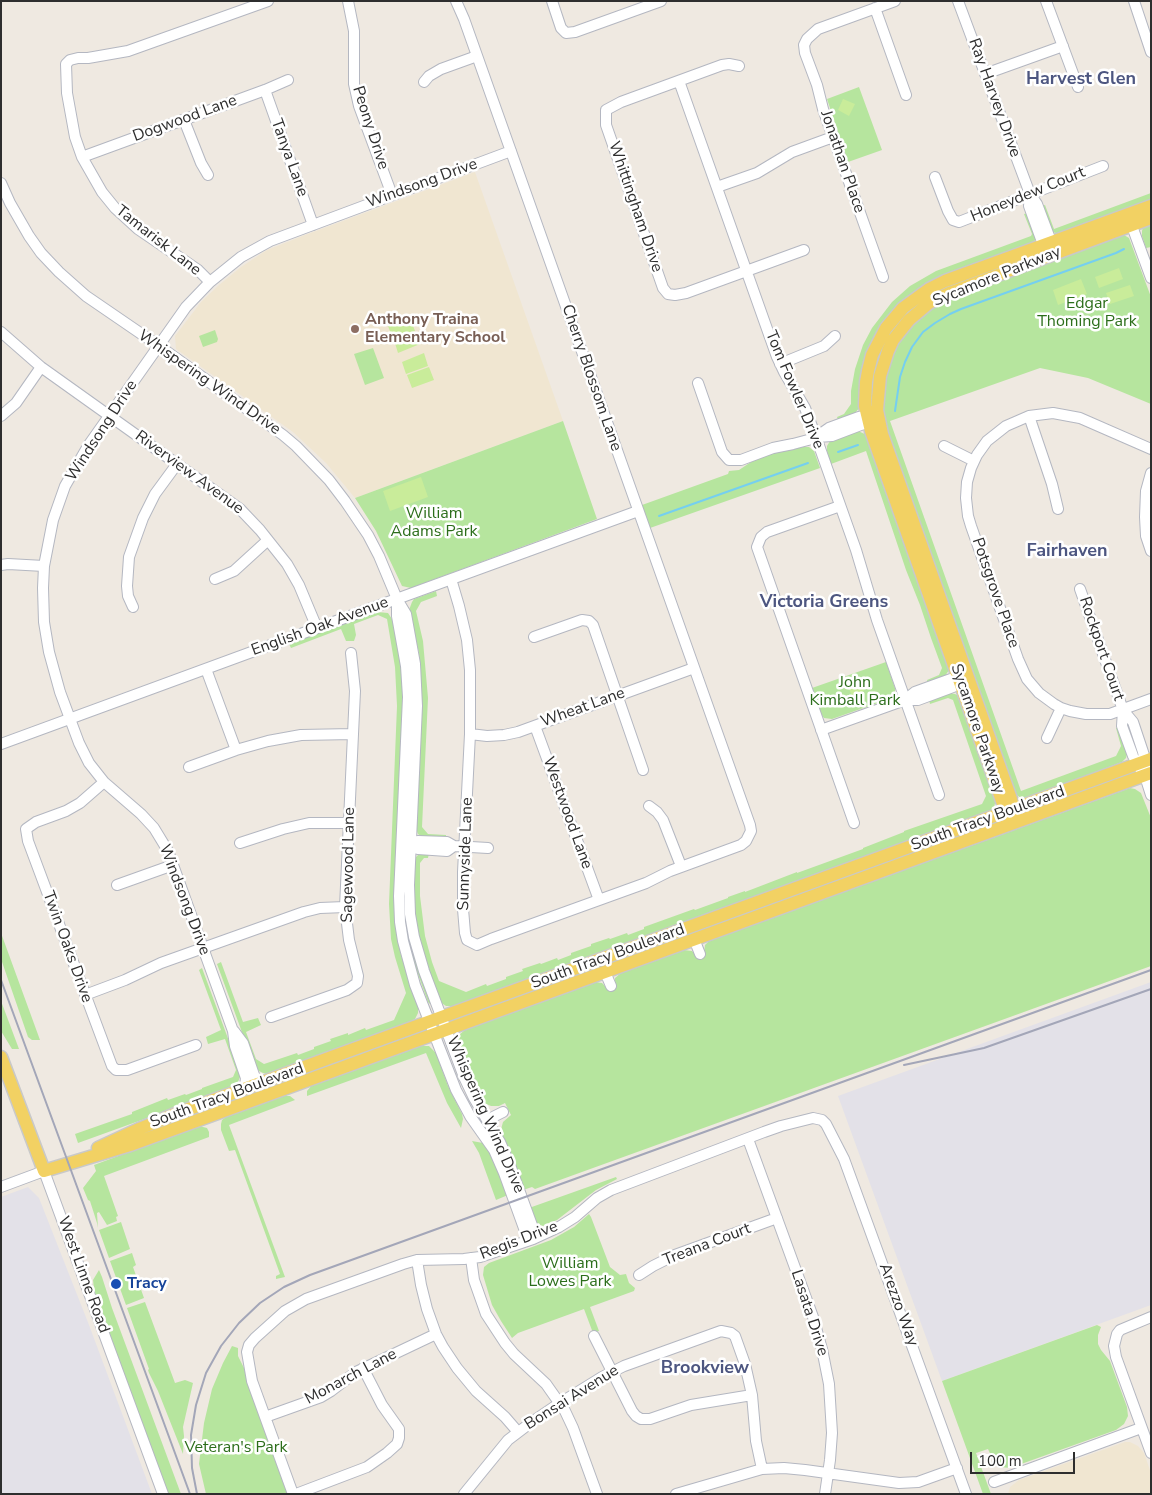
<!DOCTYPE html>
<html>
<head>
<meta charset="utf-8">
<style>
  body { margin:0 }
  #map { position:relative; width:1152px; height:1495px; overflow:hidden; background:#efe9e1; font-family:"Nunito Sans",sans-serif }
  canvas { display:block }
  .frame { position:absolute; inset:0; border:2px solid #2e2e2e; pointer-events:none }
  .scale { position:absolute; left:970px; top:1452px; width:105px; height:22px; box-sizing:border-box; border:2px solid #2e2e2e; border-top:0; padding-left:6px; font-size:15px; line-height:18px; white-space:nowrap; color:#2e2e2e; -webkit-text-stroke:4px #fff; paint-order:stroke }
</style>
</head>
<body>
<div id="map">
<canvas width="1152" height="1495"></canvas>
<div class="frame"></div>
<div class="scale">100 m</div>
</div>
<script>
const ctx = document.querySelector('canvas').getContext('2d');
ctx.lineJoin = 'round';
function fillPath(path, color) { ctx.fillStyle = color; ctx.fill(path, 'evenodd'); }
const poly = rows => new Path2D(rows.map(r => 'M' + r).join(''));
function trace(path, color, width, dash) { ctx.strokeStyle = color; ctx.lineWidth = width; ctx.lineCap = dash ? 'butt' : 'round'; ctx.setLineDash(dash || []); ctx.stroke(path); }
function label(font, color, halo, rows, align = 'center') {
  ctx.font = font + ' "Nunito Sans",sans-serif'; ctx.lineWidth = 5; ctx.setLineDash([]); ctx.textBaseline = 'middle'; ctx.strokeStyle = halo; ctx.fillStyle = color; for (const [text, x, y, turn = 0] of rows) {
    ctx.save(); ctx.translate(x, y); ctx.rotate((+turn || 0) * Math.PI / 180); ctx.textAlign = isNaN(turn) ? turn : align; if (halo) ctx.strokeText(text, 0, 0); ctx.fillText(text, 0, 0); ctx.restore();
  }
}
fillPath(poly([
  [1151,982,1151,1305,942,1381,838,1096],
  [28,1187,39,1198,89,1325,152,1494,1,1494,1,1197]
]), '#e3e1e8');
fillPath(poly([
  [475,172,563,421,355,498,326,463,293,432,176,349,175,336,201,302,219,285,241,267,267,250,305,235],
  [1125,1442,1130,1442,1138,1446,1144,1453,1151,1473,1151,1494,1008,1494,1010,1487,1019,1480]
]), '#f0e6d1');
fillPath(poly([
  [859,87,882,150,848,162,827,99],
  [1151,193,1151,201,1060,234,1052,232,1042,206,1045,205,1054,229],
  [1028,213,1036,237,1034,243,893,312,860,407,855,413,838,420,837,417,844,414,851,404,851,391,855,369,863,345,872,328,892,302,910,286,936,271,1031,236,1032,234,1024,214],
  [1151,223,1151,247,1146,248,1142,236,1142,231,1143,227],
  [1124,235,1129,238,1151,297,1151,404,1088,378,1040,368,890,421,1021,791,1116,756,1121,746,1116,728,1118,727,1127,754,1126,758,1122,762,1029,797,1021,798,1014,793,888,436,882,402,885,369,902,335,936,304],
  [215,330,218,339,217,342,203,347,199,336],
  [373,348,384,378,365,385,354,354],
  [563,421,597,519,411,588,402,586,376,531,355,498],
  [858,431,867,435,949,670,945,676,928,684,927,680,939,675,942,668,931,638,920,605,906,570,866,451,831,464,827,451,827,446,830,441],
  [803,447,809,447,814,451,820,468,650,528,642,505,728,474,729,471,739,470,754,460,773,453],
  [436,591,437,596,421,602,416,611,423,641,428,698,422,827,428,834,446,835,446,838,422,837,418,834,416,829,422,697,419,653,409,610,412,602,414,599],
  [377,612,388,613,392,619,400,656,404,697,394,907,401,955,418,1007,418,1013,415,1019,410,1022,268,1074,263,1073,259,1071,254,1065,217,964,221,962,243,1022,258,1018,261,1025,246,1032,256,1059,264,1064,297,1053,298,1055,314,1049,314,1047,331,1041,330,1039,348,1033,348,1035,365,1028,366,1030,394,1020,406,993,395,957,391,939,389,904,397,706,395,667,387,619,378,615,354,624,356,635,354,641,346,641,341,629,291,648,289,644],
  [886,662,895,688,895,693,892,698,832,719,824,718,821,714,812,688],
  [950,693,955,694,959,696,996,800,994,807,989,812,454,1006,446,1006,440,1002,428,971,418,932,415,915,413,878,415,858,420,853,429,853,428,858,424,858,420,863,420,896,425,936,432,962,439,981,466,992,486,984,487,986,506,979,506,977,523,971,522,969,540,963,541,964,557,958,558,960,571,955,571,953,591,946,591,944,609,938,610,939,627,933,628,935,644,929,644,927,694,909,695,910,728,898,728,897,745,891,745,892,797,872,797,873,863,849,863,848,904,832,904,831,982,804,986,796,953,700,948,698,930,704,929,700],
  [1130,788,1135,789,1141,793,1151,818,1151,966,535,1189,532,1187,523,1190,500,1133,503,1122,511,1115,505,1103,499,1106,491,1106,484,1103,480,1097,468,1071,458,1043,459,1035,466,1029,595,982,602,983,607,988,615,986,615,978,621,973,684,950,692,951,697,957,704,952,705,945,709,941],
  [404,867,432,1003,430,1004,428,1002,415,966,402,925],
  [1,933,40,1040,32,1040,28,1037,1,959],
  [202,968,240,1071,240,1077,238,1082,233,1087,78,1143,75,1134,132,1114,132,1112,167,1098,168,1100,185,1094,186,1095,202,1089,202,1088,233,1077,236,1070,225,1039,208,1044,206,1037,221,1030,199,970],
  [1,1001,19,1049,12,1049,1,1031],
  [421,1046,429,1046,436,1053,448,1086,462,1114,463,1119,461,1128,447,1103,426,1053,307,1096,307,1091,312,1085],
  [284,1096,290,1096,295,1100,229,1125,285,1277,276,1279,276,1276,280,1274,235,1150,229,1151,221,1130,221,1124,222,1120,226,1117],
  [199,1126,207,1128,209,1132,209,1137,104,1176,118,1216,116,1217,117,1221,107,1225,99,1212,97,1213,98,1228,97,1223,90,1201,88,1200,83,1188,96,1171,94,1165],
  [472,1141,483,1143,490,1150,508,1195,496,1200,479,1153],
  [616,1177,617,1179,596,1190,557,1220,543,1226,536,1224,529,1208],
  [589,1214,591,1217,610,1267,620,1275,626,1274,629,1283,635,1288,634,1291,590,1307,599,1331,593,1333,584,1309,518,1333,512,1338,501,1321,492,1305,483,1275,484,1267,489,1263,551,1240,574,1227],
  [121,1222,130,1249,109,1258,99,1230],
  [132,1253,136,1265,133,1267,144,1298,126,1305,110,1261],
  [99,1270,102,1277,112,1308,181,1494,167,1494,95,1298,93,1280],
  [145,1302,175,1383,185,1380,193,1383,183,1427,184,1436,183,1454,158,1391,149,1373,148,1370,149,1369,127,1308],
  [1097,1325,1101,1327,1098,1335,1098,1344,1101,1350,1110,1361,1127,1407,1128,1416,1124,1424,1116,1430,1010,1468,1001,1467,995,1463,992,1458,988,1449,976,1453,991,1494,983,1494,942,1381],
  [232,1346,238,1348,238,1356,244,1368,248,1382,288,1494,206,1494,199,1464,204,1423,212,1389,223,1363]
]), '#b6e59e');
fillPath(poly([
  [843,99,855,104,849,116,838,110],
  [1119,268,1123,279,1099,288,1095,277],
  [1081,279,1087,294,1058,305,1053,290],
  [1130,285,1134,296,1110,304,1106,293],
  [410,318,415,331,393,339,388,326],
  [416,332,420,344,398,353,394,340],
  [424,353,428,366,406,374,402,362],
  [429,367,434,380,412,388,407,375],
  [421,477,428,497,390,511,383,491],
  [859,679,864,691,852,696,847,684]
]), '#c9ec9a');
trace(poly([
  [895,411,900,377,905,362,912,347,923,332,935,323,950,314,961,309,1116,253,1124,249],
  [838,452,858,445],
  [659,516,808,463]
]), '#75cff0', 2);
const minor = poly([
  [348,1,354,31,354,84,359,106,392,195],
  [552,1,561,28,566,33,575,32,661,1],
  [958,1,1030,194,1037,204,1049,236,1051,250],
  [1046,1,1078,87],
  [1134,1,1151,52],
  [875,8,906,95],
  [739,66,729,64,722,65,621,102,606,110,606,125,663,288,668,294,675,295,686,293,804,250],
  [985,74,1063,46],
  [679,81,777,357,784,372,805,408,816,437,856,550,877,620,939,795],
  [424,82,429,76,441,69,477,56],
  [265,90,313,225],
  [184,120,201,163,208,175],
  [82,157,265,90,288,80],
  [935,177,948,211,953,220,959,222,1103,166],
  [1,183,10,203,29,236,41,253,59,272,86,296,159,346,283,435,296,446,329,480,345,501,368,535,379,556,397,599,406,614,415,664,417,706,409,885,410,914,414,937,424,971,464,1077,474,1098,500,1142,510,1165,533,1228,533,1239],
  [717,187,757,173,792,152,833,137],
  [1030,194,1029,206,1041,239,1047,249],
  [1129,218,1151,278],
  [883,277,823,109,817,85,805,53,804,45,807,39,818,29,895,1],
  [210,282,198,270,138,229,115,208,102,192,82,157,75,137,67,93,66,64,70,60,78,58,88,58,128,51,268,1],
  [1,332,41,367,240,509,260,530,287,564,299,585,317,628],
  [780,364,824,346,835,336],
  [698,383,722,452,729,460,741,460,773,448,793,444,808,440,816,437,829,428,859,417,867,416,872,417],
  [1,416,16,403,41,367],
  [1029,416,1052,484,1058,509],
  [817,437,832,436,874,420],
  [944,446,974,461],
  [1151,449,1080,418,1053,413,1029,416,1006,426,987,441,977,455,971,468,967,482,966,498,968,516,971,526,1018,659,1027,679,1039,693,1054,704,1061,708,1070,711,1086,714,1110,714,1151,699],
  [1151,473,1146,491,1145,517,1146,536,1151,551],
  [840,506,767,532,761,537,757,547,854,823],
  [1,565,8,564,44,566],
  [215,579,234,571,268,540],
  [451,579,459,606,467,640,470,670,470,734,463,872,463,909,465,933,467,940,477,945,491,939,646,883,670,871,741,845,746,841,751,831,750,825,464,19,456,1],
  [1080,589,1123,710,1133,722,1143,752,1145,762,1145,776,1151,795],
  [397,601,397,616,406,666,408,697,399,896,400,922,403,941,415,985,456,1090,470,1116,494,1150,504,1173,525,1231,533,1239],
  [133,607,128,596,127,586,129,557,143,518,155,494,177,464],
  [534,637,582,620,589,621,593,625,643,770],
  [206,669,236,750],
  [905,700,915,692,951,679,964,678],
  [1123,710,1122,726,1133,756,1140,769],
  [535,726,599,900],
  [821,730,905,700,918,700,953,687,965,680],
  [470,734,487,736,504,735,518,732,694,668],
  [1047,738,1061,708],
  [1,744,317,628,638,511],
  [189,767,236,750,268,741,301,735,353,734],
  [104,782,80,803,66,811,36,822,26,829,28,841,112,1066,116,1070,127,1070,196,1045],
  [649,806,657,812,663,820,681,866],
  [240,843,283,829,309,823,348,823],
  [407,844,410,844,418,841,447,842,454,846,488,848],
  [410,844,418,849,447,851,454,846],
  [117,885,173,865],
  [694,939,700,954],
  [605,972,611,986],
  [85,995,125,980,161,963,304,912,320,908,345,907],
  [271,1017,347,990,357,983,358,976,349,940,345,907,355,691,351,653],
  [234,1031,243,1043,254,1075,256,1078,264,1082],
  [243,1090,245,1086,246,1078,235,1046,233,1031,168,851,154,828,141,814,104,782,89,763,79,743,60,692,49,652,44,622,43,588,44,566,53,520,65,486,88,446,186,307,210,282,241,257,270,241,511,151],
  [487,1120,503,1112],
  [748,1139,813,1317,822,1349,829,1384,832,1433,830,1460,825,1494],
  [1,1187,44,1171,163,1494],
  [471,1258,474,1280,486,1314,505,1343,514,1354,546,1384,565,1411,573,1428,597,1494],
  [417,1260,421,1285,427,1309,436,1334,443,1347,457,1368,476,1391,505,1417,518,1432],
  [639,1275,653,1266,675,1255,777,1218],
  [1151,1317,1120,1330,1117,1334,1114,1346,1116,1357,1151,1453],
  [594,1336,632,1411,636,1416,641,1419,650,1419,691,1405,752,1395],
  [265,1417,321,1397,331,1391,356,1372,436,1334],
  [994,1482,1141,1428],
  [293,1494,252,1381,247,1352,249,1345,255,1338,285,1311,306,1299,403,1264,417,1260,464,1259,480,1257,533,1239,559,1227,575,1217,597,1198,611,1190,764,1132,781,1126,813,1118,822,1120,826,1124,844,1159,966,1494],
  [296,1494,367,1467,387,1453,397,1444,399,1438,399,1429,382,1405,363,1368],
  [464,1494,508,1440,529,1424,560,1403,602,1377,624,1366,721,1331,731,1333,735,1336,745,1364,752,1395,756,1441,762,1469],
  [676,1494,762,1469,784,1468,805,1470,899,1483,918,1482,957,1468]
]);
const major = poly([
  [1011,817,1002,801,871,431,865,406,866,382,868,371,872,355,886,328,903,308,929,289,945,281,1151,206],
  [1015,817,1011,799,882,434,877,410,880,376,888,351,893,340,909,320,929,303,949,293,1151,218],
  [1,1057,44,1171,130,1145,1151,773],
  [98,1148,139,1129,178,1113,1151,759]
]);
trace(minor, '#b4b7c1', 12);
trace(major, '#c9c9c9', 15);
trace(minor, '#fff', 10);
trace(major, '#f2d163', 12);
trace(poly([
  [1,980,190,1494],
  [904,1065,984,1048,1151,989],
  [197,1494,192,1468,191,1435,196,1405,206,1373,221,1346,239,1323,260,1303,284,1287,310,1275,1151,970]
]), '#a3a6b8', 2);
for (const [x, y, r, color] of [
  [355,329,5,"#8d6e63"],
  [116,1284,6,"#1a4fb4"]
]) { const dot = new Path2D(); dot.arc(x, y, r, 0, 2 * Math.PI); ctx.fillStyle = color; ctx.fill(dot); trace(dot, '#fff', 2); }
label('16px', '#2e2e2e', '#fff', [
  ["Ray Harvey Drive",994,98,70],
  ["Dogwood Lane",185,119,-20],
  ["Peony Drive",370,128,72],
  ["Tanya Lane",289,158,70],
  ["Jonathan Place",842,162,71],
  ["Windsong Drive",422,184,-20],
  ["Honeydew Court",1028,195,-22],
  ["Whittingham Drive",635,207,71],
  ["Tamarisk Lane",158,241,38],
  ["Sycamore Parkway",997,277,-22],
  ["Cherry Blossom Lane",591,378,71],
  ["Whispering Wind Drive",209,383,35],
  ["Tom Fowler Drive",794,390,67],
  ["Windsong Drive",102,431,-57],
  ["Riverview Avenue",189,473,36],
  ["Potsgrove Place",995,593,71],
  ["English Oak Avenue",320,627,-20],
  ["Rockport Court",1101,649,71],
  ["Wheat Lane",583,708,-20],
  ["Sycamore Parkway",977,729,71],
  ["Westwood Lane",567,813,70],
  ["South Tracy Boulevard",988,819,-20],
  ["Sunnyside Lane",466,854,-88],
  ["Sagewood Lane",349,865,-89],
  ["Windsong Drive",184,900,69],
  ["Twin Oaks Drive",67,947,70],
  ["South Tracy Boulevard",608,957,-20],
  ["South Tracy Boulevard",227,1096,-20],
  ["Whispering Wind Drive",485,1115,66],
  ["Regis Drive",519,1241,-21],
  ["Treana Court",707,1245,-21],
  ["West Linne Road",83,1275,70],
  ["Arezzo Way",898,1305,70],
  ["Lasata Drive",809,1313,72],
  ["Monarch Lane",351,1377,-28],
  ["Bonsai Avenue",572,1398,-32]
]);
label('16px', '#2c6e1b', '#fff', [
  ["Edgar",1087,304],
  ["Thoming Park",1087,322],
  ["William",434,514],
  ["Adams Park",434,532],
  ["John",855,683],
  ["Kimball Park",855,701],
  ["William",570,1264],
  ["Lowes Park",570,1282],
  ["Veteran's Park",236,1448]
]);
label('bold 16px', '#785e54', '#fff', [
  ["Anthony Traina",365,320],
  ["Elementary School",365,338]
], 'left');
label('bold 16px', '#164399', '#fff', [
  ["Tracy",127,1284]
], 'left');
label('bold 18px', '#4d5680', '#fff', [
  ["Harvest Glen",1081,80],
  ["Fairhaven",1067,552],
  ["Victoria Greens",824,603],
  ["Brookview",705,1369]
]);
</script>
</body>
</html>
